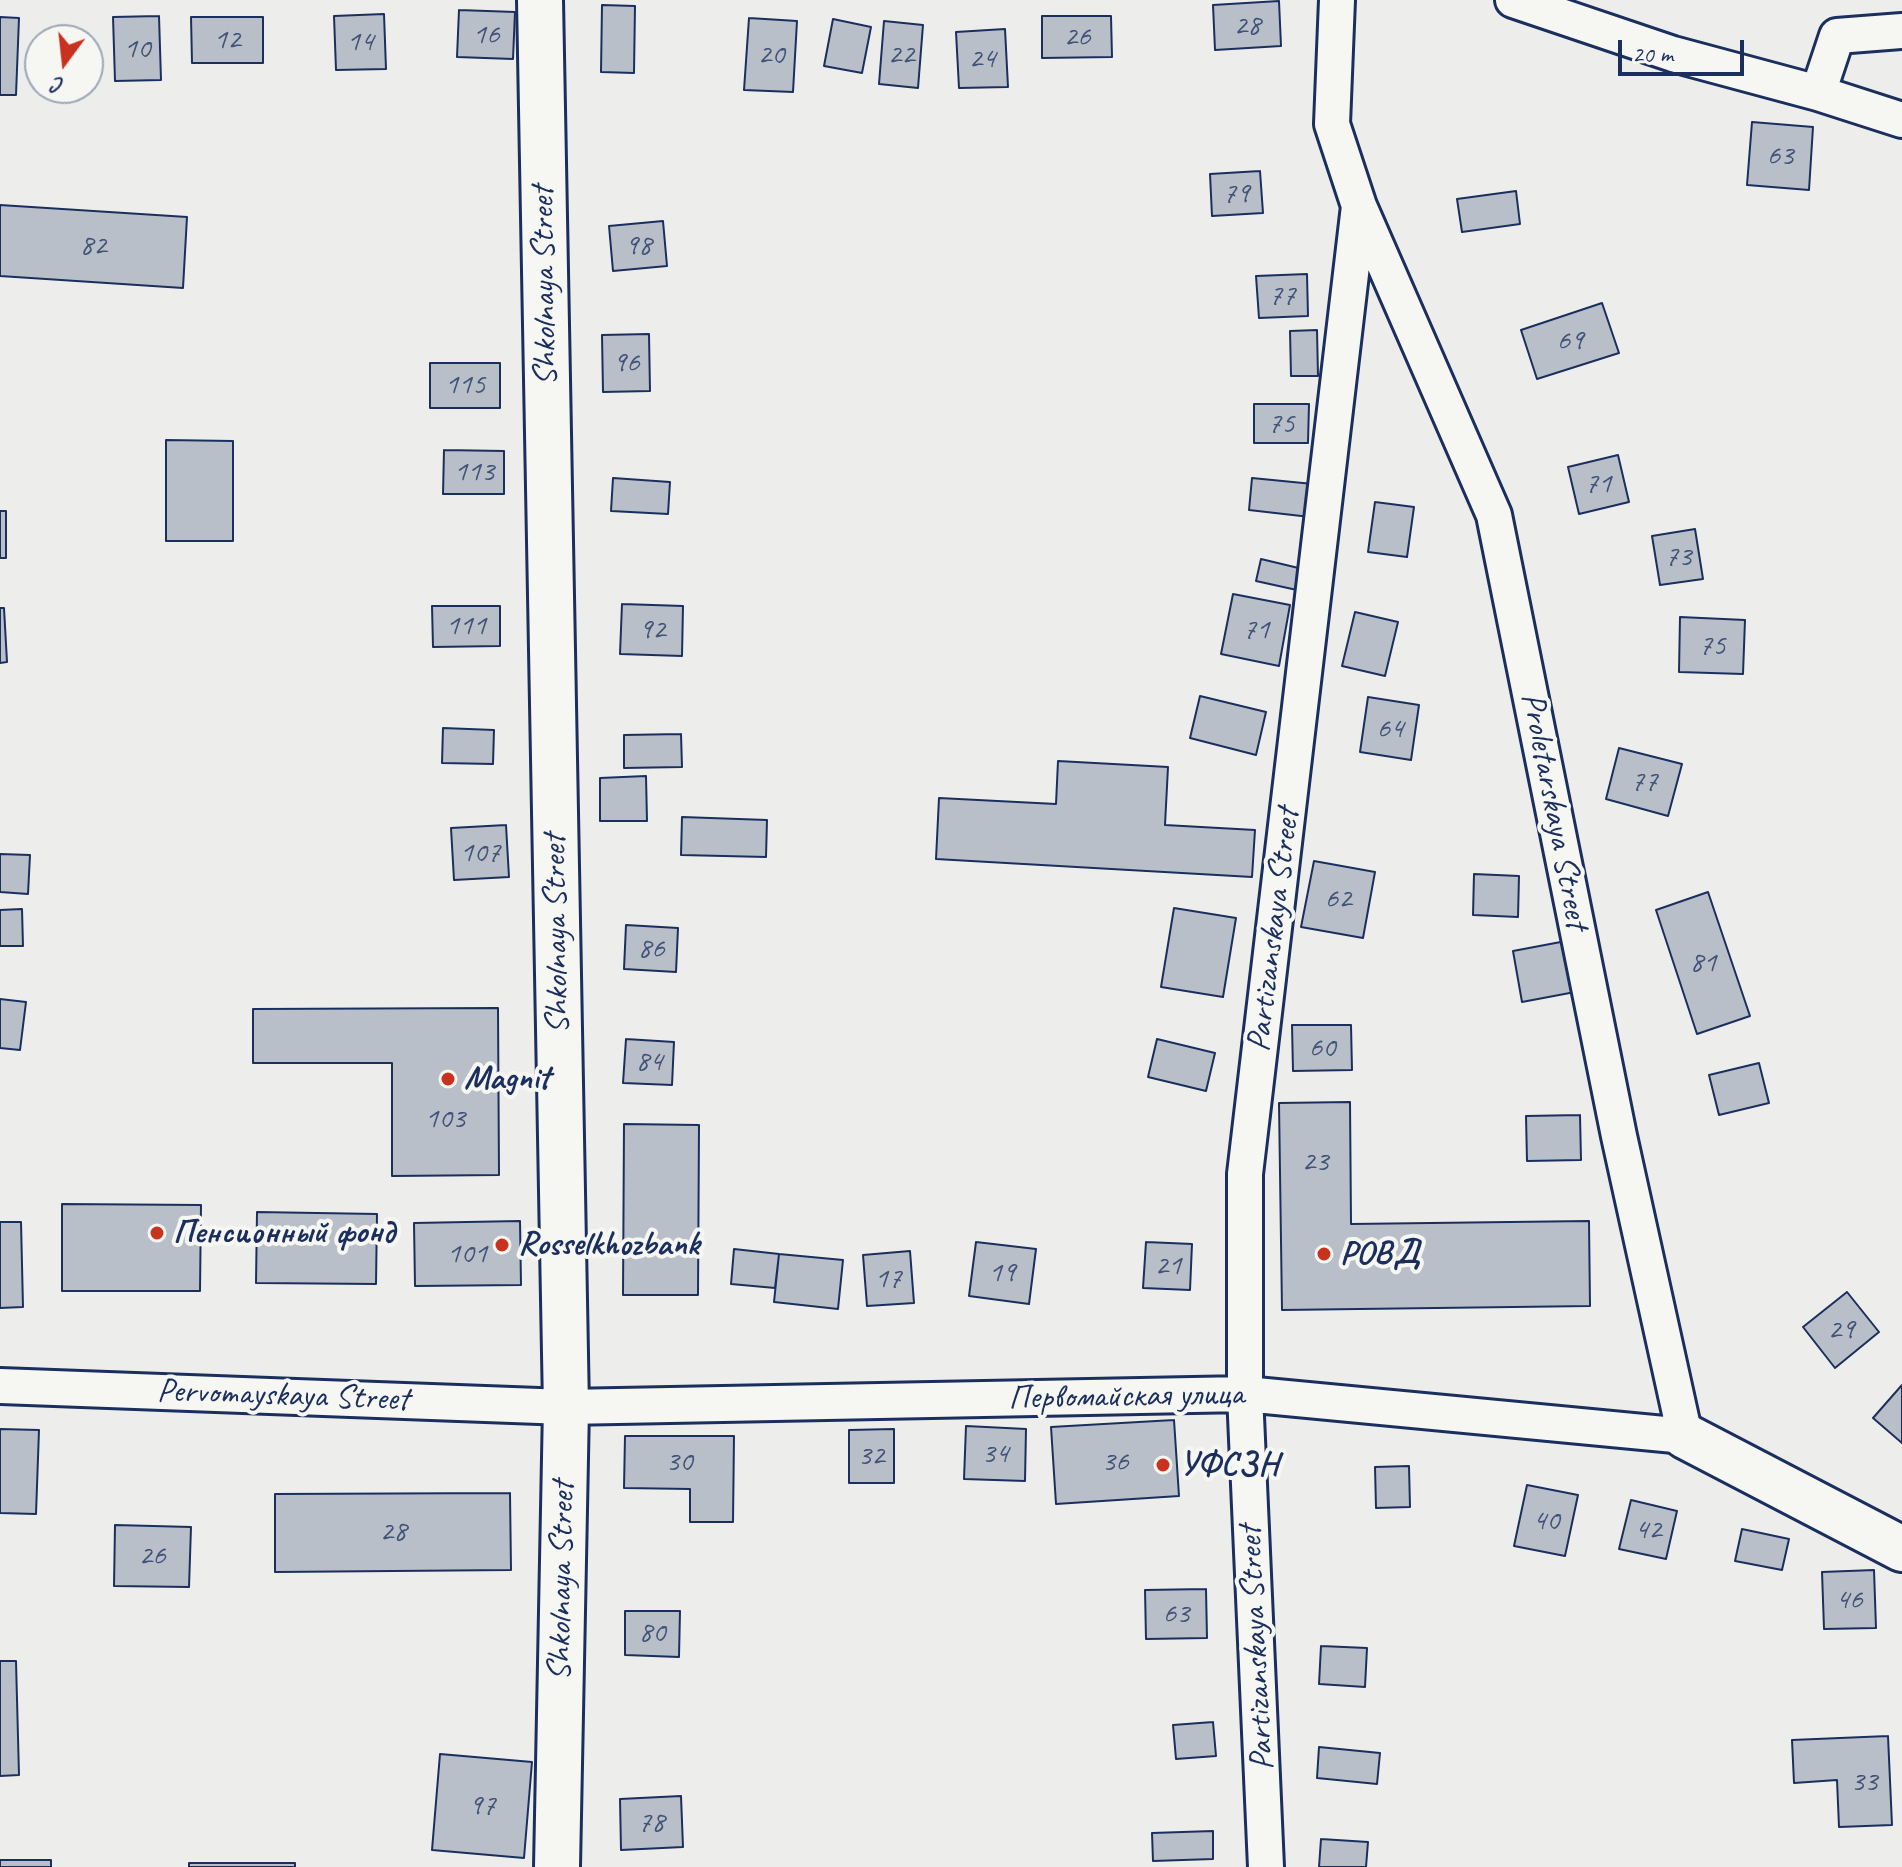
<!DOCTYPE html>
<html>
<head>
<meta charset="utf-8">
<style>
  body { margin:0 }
  #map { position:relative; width:1902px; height:1867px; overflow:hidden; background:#edeeec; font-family:Caveat,sans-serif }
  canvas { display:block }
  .north { position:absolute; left:24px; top:24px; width:80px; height:80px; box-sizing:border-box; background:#f6f6f2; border:2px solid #9ea6b7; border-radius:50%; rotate:195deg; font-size:22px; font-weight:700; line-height:32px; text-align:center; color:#1b2f5e }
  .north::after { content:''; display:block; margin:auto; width:28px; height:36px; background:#c8321e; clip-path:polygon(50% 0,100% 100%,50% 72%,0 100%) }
  .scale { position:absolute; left:1618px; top:40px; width:126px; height:36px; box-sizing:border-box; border:4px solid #1b2f5e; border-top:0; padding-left:10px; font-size:24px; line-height:28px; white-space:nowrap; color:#1b2f5e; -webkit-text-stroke:6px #f6f6f2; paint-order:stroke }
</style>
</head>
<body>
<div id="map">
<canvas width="1902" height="1867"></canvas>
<div class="north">С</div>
<div class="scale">20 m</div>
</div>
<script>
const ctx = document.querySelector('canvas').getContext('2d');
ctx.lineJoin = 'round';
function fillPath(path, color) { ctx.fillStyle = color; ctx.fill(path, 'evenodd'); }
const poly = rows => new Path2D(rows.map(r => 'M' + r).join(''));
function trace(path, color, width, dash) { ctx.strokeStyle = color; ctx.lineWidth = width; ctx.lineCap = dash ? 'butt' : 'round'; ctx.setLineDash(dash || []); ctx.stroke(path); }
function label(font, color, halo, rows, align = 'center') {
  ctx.font = font + ' Caveat,sans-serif'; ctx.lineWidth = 8; ctx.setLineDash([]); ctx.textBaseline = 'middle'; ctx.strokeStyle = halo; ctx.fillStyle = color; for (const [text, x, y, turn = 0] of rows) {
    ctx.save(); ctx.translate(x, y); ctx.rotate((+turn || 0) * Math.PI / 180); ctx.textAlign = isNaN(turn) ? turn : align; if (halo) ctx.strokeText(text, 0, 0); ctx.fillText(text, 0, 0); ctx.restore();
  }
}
const building = poly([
  [1279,1,1281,46,1215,50,1213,5,1279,1],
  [602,5,635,6,634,73,601,72,602,5],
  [459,10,515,12,513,59,457,57,459,10],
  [384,14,386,69,336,70,334,16,384,14],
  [159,16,161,80,115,81,113,17,159,16],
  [1042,16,1111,16,1112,57,1042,58,1042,16],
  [0,17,19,18,16,95,0,95,0,17],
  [191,17,263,17,263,63,192,63,191,17],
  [749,18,797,21,793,92,744,90,749,18],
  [833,19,871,27,862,73,824,66,833,19],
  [884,21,923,25,918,88,879,84,884,21],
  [1005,29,1008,87,959,88,956,32,1005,29],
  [1752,122,1813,127,1809,190,1747,185,1752,122],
  [1260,171,1263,213,1212,216,1210,174,1260,171],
  [1516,191,1520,224,1462,232,1457,199,1516,191],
  [0,205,187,217,183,288,0,276,0,205],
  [663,221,667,266,613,271,609,226,663,221],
  [1307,274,1308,316,1259,318,1256,276,1307,274],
  [1602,303,1619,353,1537,379,1521,330,1602,303],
  [1317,330,1318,376,1291,376,1290,331,1317,330],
  [649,334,650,391,603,392,602,335,649,334],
  [430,363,500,363,500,408,430,408,430,363],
  [1254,404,1309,404,1308,443,1254,443,1254,404],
  [166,440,233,441,233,541,166,541,166,440],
  [444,450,504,451,504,494,443,494,444,450],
  [1618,455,1629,502,1579,514,1568,467,1618,455],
  [613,478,670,482,668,514,611,511,613,478],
  [1252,478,1313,484,1310,517,1249,510,1252,478],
  [1375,502,1414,507,1407,557,1368,552,1375,502],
  [0,511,6,511,6,558,0,558,0,511],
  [1695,529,1703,579,1660,585,1652,536,1695,529],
  [1261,559,1311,571,1306,592,1256,581,1261,559],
  [1233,594,1290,605,1279,666,1221,654,1233,594],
  [622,604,683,606,682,656,620,654,622,604],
  [432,606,500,606,500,646,433,647,432,606],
  [0,608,4,608,7,662,0,663,0,608],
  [1355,612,1398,622,1385,676,1342,666,1355,612],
  [1680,617,1745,620,1743,674,1679,672,1680,617],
  [1200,696,1266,712,1256,755,1190,738,1200,696],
  [1368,697,1419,705,1411,760,1360,752,1368,697],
  [443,728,494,730,493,764,442,763,443,728],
  [681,734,682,767,624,768,624,735,681,734],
  [1619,748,1682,764,1668,816,1606,799,1619,748],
  [1058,761,1168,767,1165,825,1255,830,1252,877,936,859,939,798,1056,804,1058,761],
  [646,776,647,821,600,821,600,778,646,776],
  [682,817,767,820,766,857,681,855,682,817],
  [506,825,509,877,454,880,451,828,506,825],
  [0,854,30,855,28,894,0,892,0,854],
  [1314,861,1375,872,1363,938,1301,927,1314,861],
  [1474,874,1519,876,1518,917,1473,915,1474,874],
  [1708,892,1750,1016,1697,1034,1656,910,1708,892],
  [1174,908,1236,918,1223,997,1161,987,1174,908],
  [22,909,23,946,0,946,0,910,22,909],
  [626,925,678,928,676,972,624,969,626,925],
  [1566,941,1575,992,1522,1002,1513,951,1566,941],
  [0,999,26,1002,20,1050,0,1048,0,999],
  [498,1008,499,1175,392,1176,392,1063,253,1063,253,1009,498,1008],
  [1292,1025,1351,1025,1352,1070,1293,1071,1292,1025],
  [626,1039,674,1042,672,1085,623,1083,626,1039],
  [1157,1039,1215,1053,1206,1091,1148,1077,1157,1039],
  [1759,1063,1769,1103,1719,1115,1709,1075,1759,1063],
  [1350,1102,1351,1224,1589,1221,1590,1306,1282,1310,1279,1103,1350,1102],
  [1580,1115,1581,1160,1527,1161,1526,1116,1580,1115],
  [624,1124,699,1125,698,1295,623,1295,624,1124],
  [62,1204,201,1205,200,1291,62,1291,62,1204],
  [257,1212,377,1214,376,1284,256,1283,257,1212],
  [520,1221,521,1285,415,1286,414,1223,520,1221],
  [0,1222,21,1222,23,1307,0,1308,0,1222],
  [976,1242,1036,1249,1029,1304,969,1296,976,1242],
  [1146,1242,1192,1244,1190,1290,1143,1288,1146,1242],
  [734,1249,779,1254,775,1288,731,1284,734,1249],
  [910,1251,914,1303,867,1306,863,1255,910,1251],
  [779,1254,843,1260,838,1309,774,1302,779,1254],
  [1847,1292,1879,1332,1835,1368,1803,1327,1847,1292],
  [1902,1385,1902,1443,1873,1418,1902,1385],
  [1174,1420,1179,1496,1056,1504,1051,1427,1174,1420],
  [966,1426,1026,1429,1025,1481,964,1479,966,1426],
  [0,1429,39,1430,36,1514,0,1513,0,1429],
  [894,1429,894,1483,849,1483,849,1430,894,1429],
  [625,1436,734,1436,733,1522,690,1522,690,1489,624,1488,625,1436],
  [1409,1466,1410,1507,1376,1508,1375,1467,1409,1466],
  [1527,1485,1578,1495,1565,1556,1514,1546,1527,1485],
  [510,1493,511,1570,275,1572,275,1494,510,1493],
  [1631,1500,1677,1511,1666,1559,1619,1549,1631,1500],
  [115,1525,191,1527,189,1587,114,1586,115,1525],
  [1742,1529,1789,1539,1782,1570,1735,1561,1742,1529],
  [1874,1570,1876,1628,1824,1629,1822,1572,1874,1570],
  [1206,1589,1207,1638,1146,1639,1145,1590,1206,1589],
  [625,1611,680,1611,679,1657,625,1655,625,1611],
  [1321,1646,1367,1648,1365,1687,1319,1684,1321,1646],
  [0,1661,16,1661,19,1775,0,1776,0,1661],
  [1213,1722,1216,1756,1176,1759,1173,1725,1213,1722],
  [1888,1736,1892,1825,1839,1827,1837,1780,1794,1783,1792,1740,1888,1736],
  [1319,1747,1380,1753,1377,1784,1317,1778,1319,1747],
  [440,1754,532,1762,524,1858,432,1850,440,1754],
  [681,1796,683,1847,621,1850,620,1799,681,1796],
  [1213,1831,1213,1859,1153,1861,1152,1833,1213,1831],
  [1321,1839,1368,1842,1366,1867,1319,1867,1321,1839],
  [0,1860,51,1860,51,1867,0,1867,0,1860],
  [189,1863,295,1863,295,1867,189,1867,189,1863]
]);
fillPath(building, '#b9bfc8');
trace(building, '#1b2f5e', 2);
const street = poly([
  [1513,0,1673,54,1818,93,1902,120],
  [1818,93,1837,36,1902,31],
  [0,1386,566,1407,1245,1394,1685,1436,1619,1136,1494,515,1359,206],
  [1266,1867,1245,1394,1245,1174,1359,206,1332,124,1337,0]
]);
const secondary = poly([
  [540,0,566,1407,557,1867],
  [1685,1436,1902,1549]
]);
trace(street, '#1b2f5e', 40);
trace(secondary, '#1b2f5e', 50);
trace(street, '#f6f6f2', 34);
trace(secondary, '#f6f6f2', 44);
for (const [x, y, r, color] of [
  [448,1079,8,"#c8321e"],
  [157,1233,8,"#c8321e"],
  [502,1245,8,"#c8321e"],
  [1324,1254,8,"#c8321e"],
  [1163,1465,8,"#c8321e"]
]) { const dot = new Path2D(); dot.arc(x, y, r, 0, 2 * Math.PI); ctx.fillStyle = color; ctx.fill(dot); trace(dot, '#f6f6f2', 3); }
label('30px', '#425378', null, [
  ["28",1247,26],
  ["16",486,35],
  ["26",1077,37],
  ["12",227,40],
  ["14",360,42],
  ["10",137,49],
  ["20",771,55],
  ["22",901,55],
  ["24",982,59],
  ["63",1780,156],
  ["79",1236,194],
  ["82",93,246],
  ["98",638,246],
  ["77",1282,296],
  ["69",1570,341],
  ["96",626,363],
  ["115",465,385],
  ["75",1281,424],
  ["113",474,472],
  ["71",1598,484],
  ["73",1678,557],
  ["111",466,626],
  ["92",652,630],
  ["71",1256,630],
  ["75",1712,646],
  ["64",1390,729],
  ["77",1644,782],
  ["107",480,853],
  ["62",1338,899],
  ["86",651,949],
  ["81",1703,963],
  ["60",1322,1048],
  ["84",649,1062],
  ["103",445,1119],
  ["23",1315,1162],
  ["101",467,1254],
  ["21",1168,1266],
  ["19",1002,1273],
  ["17",888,1279],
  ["29",1841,1330],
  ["34",995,1454],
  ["32",871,1456],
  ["30",679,1462],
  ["36",1115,1462],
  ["40",1546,1521],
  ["42",1648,1530],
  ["28",393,1532],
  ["26",152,1556],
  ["46",1849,1600],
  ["63",1176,1614],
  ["80",652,1633],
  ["33",1864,1782],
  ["97",482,1806],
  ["78",651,1823]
]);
label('34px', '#1b2f5e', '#f6f6f2', [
  ["Shkolnaya Street",545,286,-91],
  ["Proletarskaya Street",1554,811,79],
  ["Partizanskaya Street",1274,930,-83],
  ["Shkolnaya Street",557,934,-91],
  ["Pervomayskaya Street",283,1396,2],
  ["Первомайская улица",1126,1397,-1],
  ["Shkolnaya Street",562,1581,-89],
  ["Partizanskaya Street",1257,1648,-93]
]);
label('bold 34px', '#1b2f5e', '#f6f6f2', [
  ["Magnit",464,1079],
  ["Пенсионный фонд",173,1233],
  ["Rosselkhozbank",518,1245],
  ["РОВД",1340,1254],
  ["УФСЗН",1179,1465]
], 'left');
</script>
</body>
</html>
